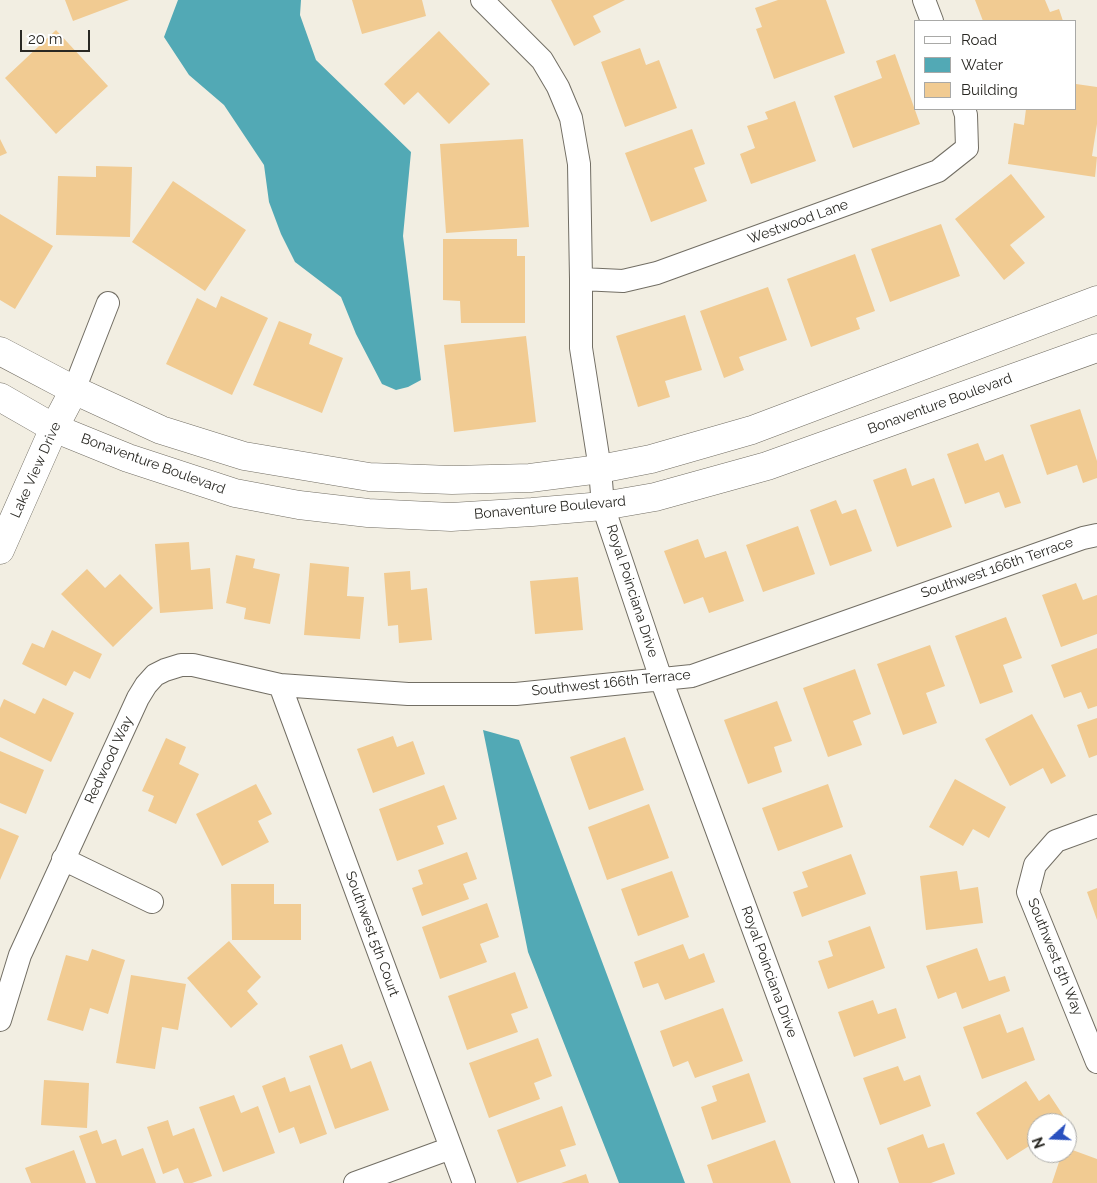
<!DOCTYPE html>
<html>
<head>
<meta charset="utf-8">
<style>
  body { margin:0 }
  #map { position:relative; width:1097px; height:1183px; overflow:hidden; background:#f2eee2; font-family:Raleway,sans-serif }
  canvas { display:block }
  .legend { position:absolute; left:914px; top:20px; width:162px; height:90px; box-sizing:border-box; background:#fff; border:1px solid #a9a9a7; margin:0; padding:6px 9px; list-style:none; font-size:15px; color:#292823 }
  .legend li { display:flex; align-items:center; gap:10px; height:25px }
  .legend b { width:25px; border:1px solid #a9a9a7 }
  .north { position:absolute; left:1027px; top:1113px; width:50px; height:50px; box-sizing:border-box; background:#fff; border:1px solid #a9a9a7; border-radius:50%; rotate:250deg; font-size:14px; font-weight:700; line-height:20px; text-align:center; color:#292823 }
  .north::after { content:''; display:block; margin:auto; width:18px; height:22px; background:#2950bf; clip-path:polygon(50% 0,100% 100%,50% 72%,0 100%) }
  .scale { position:absolute; left:20px; top:30px; width:70px; height:22px; box-sizing:border-box; border:2px solid #292823; border-top:0; padding-left:6px; font-size:15px; line-height:18px; white-space:nowrap; color:#292823; -webkit-text-stroke:4px #fff; paint-order:stroke }
</style>
</head>
<body>
<div id="map">
<canvas width="1097" height="1183"></canvas>
<ul class="legend">
<li><b style="height:6px;background:#fff"></b>Road</li>
<li><b style="height:14px;background:#52a9b5"></b>Water</li>
<li><b style="height:14px;background:#f1cb92"></b>Building</li>
</ul>
<div class="north">N</div>
<div class="scale">20 m</div>
</div>
<script>
const ctx = document.querySelector('canvas').getContext('2d');
ctx.lineJoin = 'round';
function fillPath(path, color) { ctx.fillStyle = color; ctx.fill(path, 'evenodd'); }
const poly = rows => new Path2D(rows.map(r => 'M' + r).join(''));
function trace(path, color, width, dash) { ctx.strokeStyle = color; ctx.lineWidth = width; ctx.lineCap = dash ? 'butt' : 'round'; ctx.setLineDash(dash || []); ctx.stroke(path); }
function label(font, color, halo, rows, align = 'center') {
  ctx.font = font + ' Raleway,sans-serif'; ctx.lineWidth = 4; ctx.setLineDash([]); ctx.textBaseline = 'middle'; ctx.strokeStyle = halo; ctx.fillStyle = color; for (const [text, x, y, turn = 0] of rows) {
    ctx.save(); ctx.translate(x, y); ctx.rotate((+turn || 0) * Math.PI / 180); ctx.textAlign = isNaN(turn) ? turn : align; if (halo) ctx.strokeText(text, 0, 0); ctx.fillText(text, 0, 0); ctx.restore();
  }
}
fillPath(poly([
  [178,0,301,0,300,15,316,60,411,152,403,236,421,380,408,387,396,390,382,384,356,334,341,297,295,262,281,234,269,202,264,165,224,105,189,75,164,37],
  [483,730,519,740,685,1183,619,1183,528,952]
]), '#52a9b5');
fillPath(poly([
  [65,0,129,0,73,21],
  [352,0,422,0,426,16,362,34],
  [551,0,625,0,593,16,601,32,574,46],
  [778,0,826,0,845,53,774,79,756,29,762,27,755,8],
  [975,0,1045,0,1050,12,1059,9,1063,21,983,21],
  [56,30,108,86,56,134,5,78],
  [439,31,490,84,449,124,418,92,404,105,384,84],
  [640,48,646,65,659,60,677,108,625,127,601,62],
  [895,54,920,124,853,148,834,96,882,78,876,61],
  [1076,84,1097,87,1097,124,1092,156,1097,157,1095,177,1008,164,1014,123,1024,125,1026,109,1076,109],
  [795,101,816,161,751,184,740,154,755,148,747,126,768,119,765,112],
  [692,129,705,164,694,168,707,201,651,222,625,153],
  [0,139,7,153,0,156],
  [523,139,529,227,446,233,440,144],
  [96,166,132,167,130,237,56,235,58,176,96,177],
  [1011,174,1045,217,1010,245,1025,263,1004,280,955,219],
  [173,181,246,230,205,291,132,242],
  [0,214,53,246,15,309,0,300],
  [941,224,960,276,890,302,871,249],
  [443,239,517,239,517,256,525,256,525,323,461,323,460,301,443,300],
  [855,254,875,311,856,318,860,329,811,347,787,279],
  [768,287,787,340,739,357,744,370,724,378,700,311],
  [221,296,268,318,232,395,166,364,197,298,216,308],
  [685,315,702,370,665,381,670,397,638,407,616,336],
  [279,321,312,334,309,344,343,358,322,413,253,385],
  [526,336,536,422,454,432,444,345],
  [1080,409,1097,461,1097,478,1083,483,1077,465,1047,475,1030,425],
  [978,443,985,461,1003,454,1021,503,1005,508,999,492,965,504,947,454],
  [906,468,912,486,934,478,952,527,897,547,873,480],
  [836,500,842,514,856,509,872,551,830,566,810,510],
  [798,526,815,574,763,592,746,545],
  [698,539,705,558,726,551,744,601,709,613,703,597,684,604,664,551],
  [189,542,191,570,210,568,213,609,160,613,155,544],
  [236,555,255,559,253,568,280,574,270,624,244,619,246,608,226,603],
  [310,563,349,567,347,596,364,597,360,639,304,635],
  [87,569,105,588,120,574,153,608,113,647,61,594],
  [410,571,411,590,427,588,432,640,399,643,398,625,388,626,384,573],
  [578,577,583,630,535,634,530,581],
  [1076,583,1083,600,1097,595,1097,634,1061,647,1042,595],
  [1006,617,1022,658,1003,665,1013,692,980,704,955,636],
  [52,630,102,654,90,679,74,671,66,686,22,664,32,643,44,648],
  [930,645,945,686,926,693,937,723,903,735,877,664],
  [1097,648,1097,706,1088,709,1081,692,1064,698,1051,665],
  [855,669,871,714,853,721,862,745,828,757,803,688],
  [43,698,74,713,51,762,0,737,0,708,4,699,35,714],
  [777,701,792,741,774,747,782,772,748,784,724,720],
  [1032,714,1066,776,1051,784,1043,768,1010,786,985,739],
  [1097,718,1097,755,1089,758,1077,725],
  [393,736,397,747,413,741,425,774,373,793,357,749],
  [625,737,644,790,589,810,570,757],
  [166,738,186,747,179,764,199,774,176,824,148,811,154,796,142,791],
  [0,751,44,770,26,814,0,803],
  [955,779,1006,807,989,838,973,829,963,846,929,827],
  [256,784,272,814,258,821,269,842,222,866,196,814],
  [828,784,843,827,778,851,762,808],
  [444,785,457,819,437,826,444,844,397,861,379,809],
  [649,804,669,858,607,880,588,827],
  [0,828,19,836,0,880],
  [467,852,477,879,463,884,469,899,422,916,412,888,423,884,418,870],
  [851,854,866,894,802,917,793,892,808,887,802,872],
  [672,871,689,917,638,936,621,889],
  [957,871,960,890,978,887,983,923,926,930,920,876],
  [231,884,274,884,274,904,301,904,301,940,232,940],
  [1097,888,1097,920,1087,892],
  [487,903,499,937,480,944,487,962,440,979,422,927],
  [870,926,885,968,828,989,818,961,833,956,828,941],
  [229,941,261,977,247,991,258,1004,231,1028,187,978],
  [683,944,689,959,704,953,715,982,665,1000,658,983,643,988,634,962],
  [977,948,989,981,1005,976,1010,991,962,1009,956,992,938,999,926,966],
  [92,949,125,960,108,1014,90,1008,83,1031,47,1020,66,955,88,961],
  [515,972,528,1008,511,1014,518,1032,467,1050,448,996],
  [131,975,186,984,178,1030,162,1027,155,1069,116,1063],
  [873,1000,878,1014,896,1008,906,1038,854,1057,838,1012],
  [723,1008,743,1061,695,1078,688,1061,673,1067,660,1031],
  [1000,1014,1007,1033,1023,1027,1035,1060,982,1079,963,1027],
  [538,1038,552,1076,534,1083,540,1099,489,1118,469,1063],
  [342,1044,351,1069,371,1061,389,1110,335,1129,309,1056],
  [898,1066,904,1081,920,1075,931,1106,880,1125,863,1078],
  [749,1073,766,1122,712,1140,701,1107,717,1101,712,1086],
  [285,1077,290,1092,310,1085,327,1134,300,1144,294,1127,279,1133,262,1086],
  [44,1080,89,1083,87,1128,41,1125],
  [1026,1081,1039,1101,1049,1094,1067,1121,1064,1123,1037,1123,1037,1141,1007,1160,976,1113],
  [234,1095,241,1113,258,1106,275,1153,223,1172,199,1107],
  [562,1106,576,1145,560,1150,566,1166,517,1183,497,1130],
  [168,1120,173,1136,194,1128,212,1176,192,1183,184,1183,178,1168,163,1174,147,1127],
  [97,1130,102,1144,116,1139,122,1156,143,1148,156,1183,96,1183,79,1136],
  [923,1134,928,1148,944,1143,955,1174,931,1183,899,1183,887,1148],
  [775,1140,791,1183,713,1183,707,1165],
  [1067,1148,1097,1159,1097,1183,1052,1183,1062,1153,1067,1153],
  [74,1150,86,1183,31,1183,25,1168],
  [586,1174,589,1183,561,1183]
]), '#f1cb92');
const minor = poly([
  [482,0,542,60,558,87,571,118,579,164,581,279,581,348,600,469,603,506,661,679,847,1183],
  [924,0,932,21],
  [581,279,623,281,657,273,938,171,967,148,966,115,964,109],
  [74,390,108,303],
  [280,685,464,1183],
  [1097,826,1056,841,1035,865,1028,892,1097,1062],
  [63,859,152,902],
  [0,1020,20,955,138,698,146,685,155,675,165,670,181,665,193,665,280,685,408,694,516,694,692,676,1083,538,1097,535],
  [355,1183,451,1148]
]);
const tertiary = poly([
  [0,550,54,428,74,390]
]);
const secondary = poly([
  [0,351,74,390,161,430,244,456,369,477,452,480,530,478,600,469,651,459,752,430,1097,300],
  [0,397,54,428,128,458,235,493,299,505,368,513,451,517,532,512,603,506,655,497,767,466,1097,348]
]);
trace(minor, '#726e64', 24);
trace(tertiary, '#726e64', 29);
trace(secondary, '#726e64', 29);
trace(minor, '#fff', 22);
trace(tertiary, '#fff', 28);
trace(secondary, '#fff', 28);
label('14px', '#292823', '#fff', [
  ["Westwood Lane",798,222,-20],
  ["Bonaventure Boulevard",940,404,-20],
  ["Bonaventure Boulevard",153,464,20],
  ["Lake View Drive",36,470,-66],
  ["Bonaventure Boulevard",550,508,-5],
  ["Southwest 166th Terrace",997,568,-19],
  ["Royal Poinciana Drive",632,591,72],
  ["Southwest 166th Terrace",611,683,-6],
  ["Redwood Way",109,760,-65],
  ["Southwest 5th Court",372,934,70],
  ["Southwest 5th Way",1055,957,68],
  ["Royal Poinciana Drive",769,972,70]
]);
</script>
</body>
</html>
